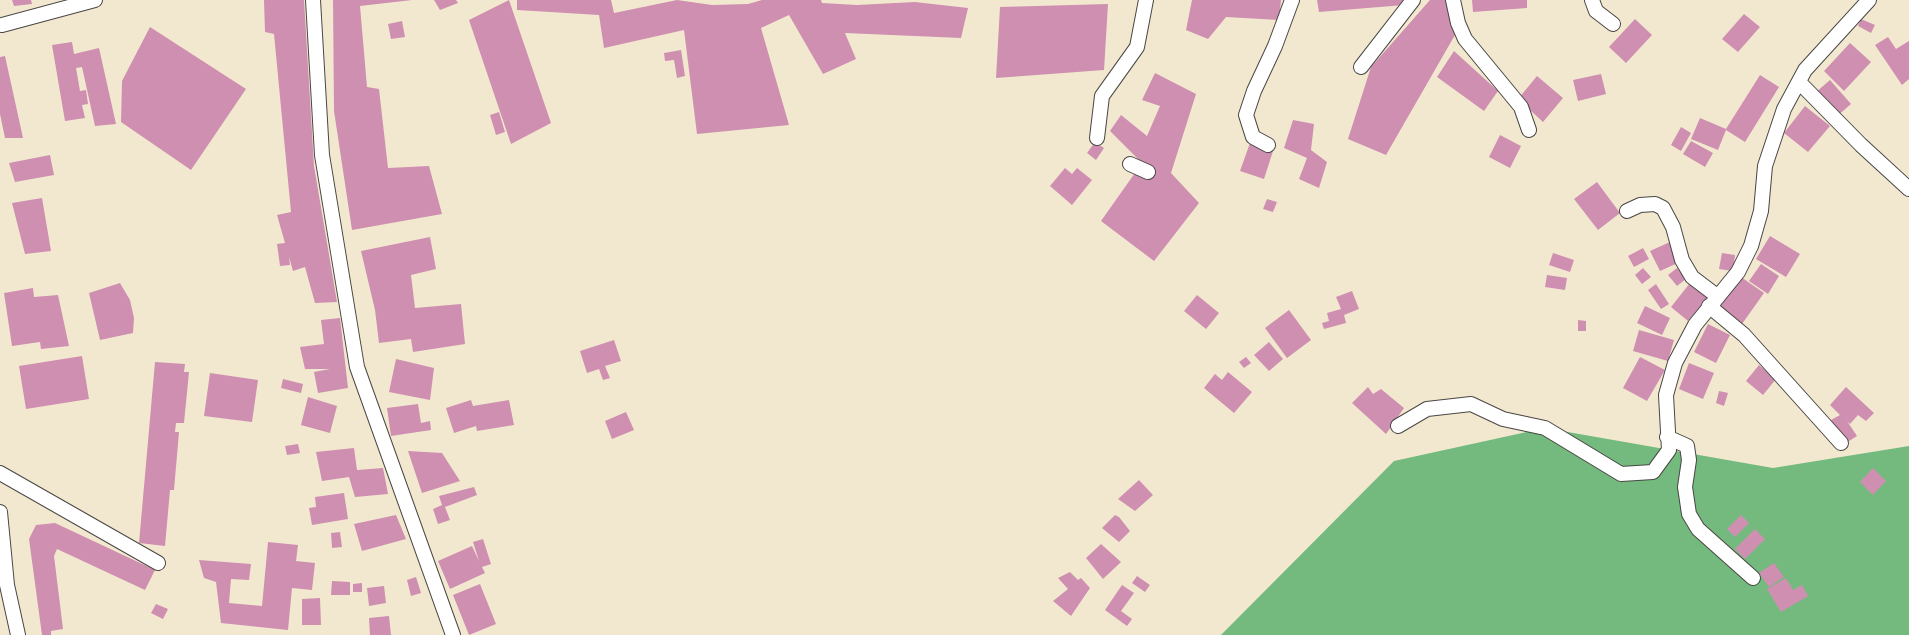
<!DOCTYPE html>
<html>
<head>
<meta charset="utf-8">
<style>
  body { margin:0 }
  canvas { display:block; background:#f2e8cf }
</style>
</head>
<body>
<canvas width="1909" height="635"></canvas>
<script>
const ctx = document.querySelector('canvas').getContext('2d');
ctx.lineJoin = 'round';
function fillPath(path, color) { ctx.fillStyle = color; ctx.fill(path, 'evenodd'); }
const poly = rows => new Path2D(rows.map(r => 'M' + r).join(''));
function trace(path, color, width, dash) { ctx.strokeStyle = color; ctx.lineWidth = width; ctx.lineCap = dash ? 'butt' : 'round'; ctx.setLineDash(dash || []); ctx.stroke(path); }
fillPath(poly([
  [1545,428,1773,468,1909,446,1909,635,1221,635,1394,461]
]), '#74ba7f');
fillPath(poly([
  [12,0,31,0,32,4,14,6],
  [264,0,304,0,314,166,337,302,315,303,305,267,293,271,289,257,290,265,280,266,277,244,285,243,277,215,291,212,274,34,265,32],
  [333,0,412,0,360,6,367,87,379,89,388,168,429,166,442,214,352,230,334,111],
  [434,0,456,0,458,3,440,10],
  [509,0,551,123,511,144,469,20],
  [517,0,611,0,614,13,677,0,712,5,748,4,762,0,821,0,822,3,857,5,915,2,968,8,961,38,845,33,856,59,823,74,789,15,761,28,789,125,697,134,684,30,604,48,599,15,517,10],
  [1192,0,1281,0,1279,20,1226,17,1208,39,1186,30],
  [1317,0,1404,0,1404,5,1319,12],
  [1430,0,1447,0,1455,35,1386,155,1348,139,1371,67],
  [1472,0,1527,0,1527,8,1473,12],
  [1108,4,1104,70,996,78,1000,7],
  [1744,14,1760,27,1738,52,1722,39],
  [1635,19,1652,35,1626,63,1609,47],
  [1861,19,1875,25,1871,33,1858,26],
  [402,21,405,37,391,39,388,24],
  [150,27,246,89,191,170,121,122,122,81],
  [1888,37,1896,49,1909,41,1909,79,1902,85,1875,45],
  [72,42,74,54,99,48,116,124,95,126,82,67,76,68,80,91,86,90,88,104,82,105,85,118,65,121,52,45],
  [1850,43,1871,62,1844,91,1824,71],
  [681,50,685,76,677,78,674,60,665,61,664,53],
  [1454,51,1498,91,1484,111,1437,77],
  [5,56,23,138,5,138,0,114,0,57],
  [1155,73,1196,94,1171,173,1199,203,1154,261,1101,221,1142,163,1110,131,1121,115,1147,136,1160,106,1142,100],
  [1601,74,1606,94,1578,101,1573,80],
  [1760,75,1779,87,1745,142,1726,130,1718,150,1691,139,1700,118,1726,129],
  [1537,76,1563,98,1543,122,1518,99],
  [1830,80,1851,104,1836,117,1815,93],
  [1805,106,1830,126,1808,152,1784,133],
  [499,112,505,132,496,135,490,115],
  [1293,120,1314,124,1311,150,1327,162,1319,188,1299,179,1307,158,1284,148],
  [1681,127,1691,133,1681,151,1671,145],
  [1500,135,1521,146,1510,168,1489,157],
  [1691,141,1713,153,1705,167,1683,154],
  [1095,142,1104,148,1096,160,1087,153],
  [1250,143,1273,151,1264,179,1240,171],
  [50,155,54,175,15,182,9,163],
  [1065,168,1072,174,1077,168,1092,180,1072,205,1050,186],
  [1597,182,1620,213,1598,230,1574,199],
  [42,198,51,251,25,254,12,203],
  [1267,199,1277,202,1273,212,1263,209],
  [1770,236,1800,254,1786,277,1756,259],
  [430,237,436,269,411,275,415,308,461,304,465,344,413,352,411,339,379,343,375,310,361,251],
  [1670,242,1680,262,1660,271,1650,251],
  [1643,248,1649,259,1634,267,1628,256],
  [1553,253,1574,260,1570,272,1549,265],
  [1722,253,1735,255,1733,271,1719,269],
  [1761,264,1779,276,1768,294,1749,281],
  [1643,268,1651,277,1642,284,1635,275],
  [1677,268,1686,279,1677,286,1668,275],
  [1547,275,1567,278,1565,290,1545,287],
  [1741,277,1764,293,1742,324,1719,308],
  [120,283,130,300,134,318,133,333,100,340,89,293],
  [1690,283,1708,297,1688,321,1671,307],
  [1656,284,1669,304,1661,309,1648,290],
  [33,288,34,297,58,295,69,346,41,349,40,342,12,346,4,293],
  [1352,291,1359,309,1344,315,1346,323,1324,329,1322,323,1329,321,1327,313,1341,309,1336,297],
  [1197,295,1219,313,1206,329,1184,311],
  [1645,306,1670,318,1662,335,1637,323],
  [1289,310,1311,340,1287,358,1265,328],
  [340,318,348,388,318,393,314,372,330,369,305,369,300,347,324,344,321,320],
  [1578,320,1586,321,1586,331,1578,331],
  [1708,324,1730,335,1716,363,1694,352],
  [1639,330,1674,340,1668,361,1633,351],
  [614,340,621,361,605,366,610,378,603,380,599,369,587,373,580,351],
  [1269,342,1283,359,1269,371,1254,355],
  [82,356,89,399,26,409,19,366],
  [1246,357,1251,363,1244,368,1239,362],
  [1640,357,1665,370,1647,401,1623,388],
  [396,359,434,368,430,400,389,392],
  [155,362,185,364,184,372,189,372,184,423,176,423,175,432,179,432,174,490,170,490,165,546,139,543],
  [1689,363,1714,373,1703,399,1679,389],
  [1759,365,1776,379,1763,395,1746,381],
  [1228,372,1252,392,1234,413,1204,388,1215,374,1222,380],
  [210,373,258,380,252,422,204,416],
  [283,379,303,384,301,393,281,388],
  [1368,387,1373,394,1381,389,1404,408,1386,434,1352,403],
  [1846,387,1874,413,1866,421,1858,415,1850,424,1847,421,1857,436,1846,443,1831,420,1840,415,1830,405],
  [1719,391,1728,393,1724,406,1716,403],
  [308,397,337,406,330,433,301,425],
  [471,400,473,406,509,400,514,425,477,431,476,426,454,433,446,408],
  [418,404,421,423,430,421,431,430,391,436,387,408],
  [626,412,634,430,612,439,605,421],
  [298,444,300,453,287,455,285,446],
  [354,448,357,470,383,468,388,494,355,497,349,477,322,481,316,452],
  [408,451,442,453,460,481,422,493],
  [1873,468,1886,481,1873,495,1860,482],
  [1139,480,1153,495,1135,511,1118,499],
  [474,487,477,495,445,507,450,520,438,524,433,509,442,505,439,496],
  [344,493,348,519,312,525,309,508,316,507,315,497],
  [396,515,406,539,362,551,354,524],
  [1115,515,1119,517,1130,531,1119,542,1102,528],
  [1741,515,1749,523,1735,537,1727,529],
  [55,523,155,570,145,590,57,549,54,556,63,629,51,631,51,635,42,635,29,539,36,525],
  [1755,529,1765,539,1745,559,1735,549],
  [340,532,342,547,332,548,331,533],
  [483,539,491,564,482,567,485,573,450,589,438,561,472,546,479,561,473,542],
  [268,542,298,545,296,561,315,563,312,590,292,588,288,630,221,623,216,582,204,578,199,560,251,564,249,580,231,579,229,603,262,606],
  [1101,544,1121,562,1103,579,1086,558],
  [1774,563,1784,577,1769,587,1759,573],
  [1070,572,1078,580,1081,578,1090,588,1071,616,1053,601,1068,589,1058,578],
  [1137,576,1150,585,1145,592,1132,583],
  [416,577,421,593,411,596,407,580],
  [1786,578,1793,590,1802,585,1808,596,1781,612,1767,589],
  [332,581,350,582,350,595,331,595],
  [362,583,362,592,353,592,353,584],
  [480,584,496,624,469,635,453,595],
  [1122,585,1134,593,1121,611,1132,619,1127,626,1105,610],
  [384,586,386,603,369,606,367,588],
  [320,598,321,625,302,625,302,599],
  [156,604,168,609,163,619,151,613],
  [389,616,391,635,370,635,369,618]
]), '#cf8fb1');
const minor = poly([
  [313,0,322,155,357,367,453,635],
  [1453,0,1458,23,1465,39,1521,107,1529,130],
  [1592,0,1596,11,1613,24],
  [2,25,95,0],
  [1361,67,1413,0],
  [1799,82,1861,145,1909,189],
  [1097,138,1102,96,1137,47,1146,0],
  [1268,145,1253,137,1246,115,1254,91,1275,46,1292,0],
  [1130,164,1148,172],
  [1627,211,1640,205,1655,204,1663,208,1673,227,1682,260,1692,277,1717,296],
  [1709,306,1744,335,1841,443],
  [1398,426,1427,409,1471,404,1503,419,1545,428,1621,474,1653,472,1669,450,1666,395,1675,363,1695,325,1738,272,1751,246,1761,211,1765,166,1784,109,1805,70,1869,0],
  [1667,437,1687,446,1689,460,1685,487,1689,514,1698,529,1753,578],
  [0,473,158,563],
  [0,512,7,585,18,635]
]);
trace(minor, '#494744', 16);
trace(minor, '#fff', 14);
</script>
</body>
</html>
